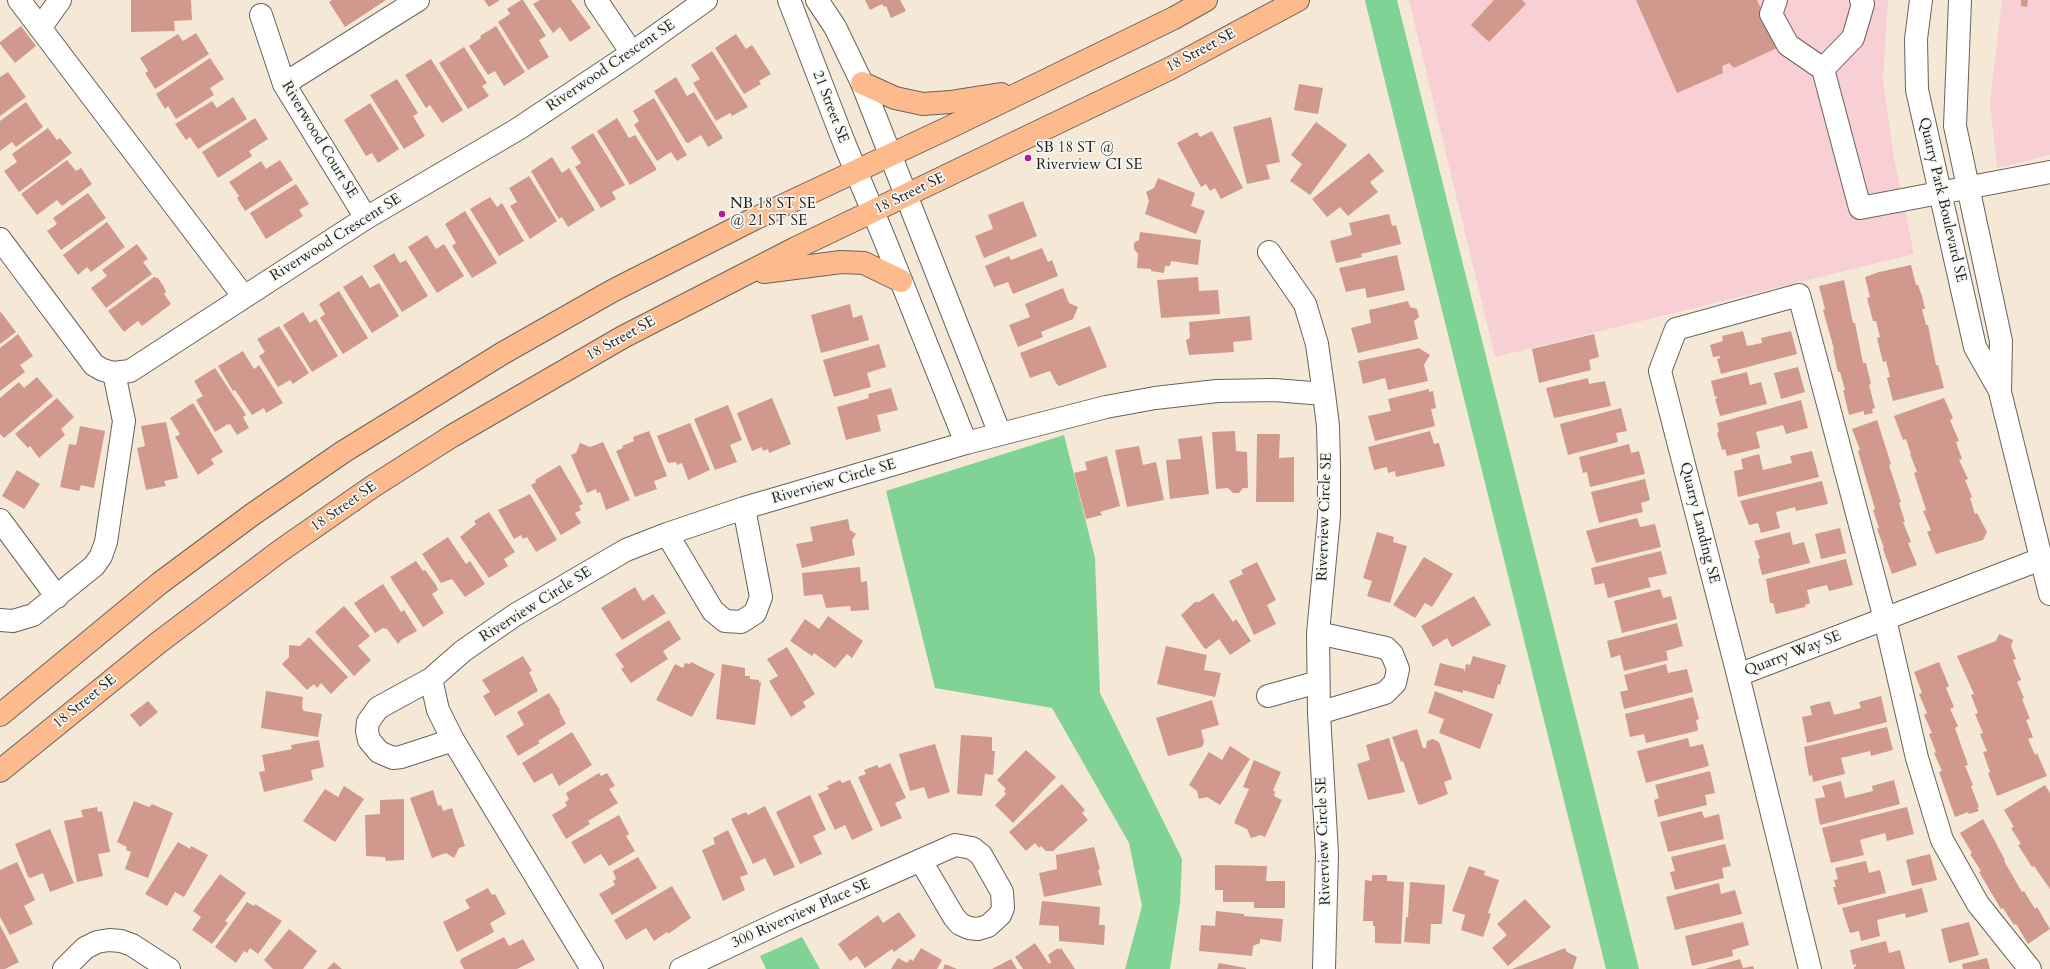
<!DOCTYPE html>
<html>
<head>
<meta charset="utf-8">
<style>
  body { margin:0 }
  canvas { display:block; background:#f5e8d7 }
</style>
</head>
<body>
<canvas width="2050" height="969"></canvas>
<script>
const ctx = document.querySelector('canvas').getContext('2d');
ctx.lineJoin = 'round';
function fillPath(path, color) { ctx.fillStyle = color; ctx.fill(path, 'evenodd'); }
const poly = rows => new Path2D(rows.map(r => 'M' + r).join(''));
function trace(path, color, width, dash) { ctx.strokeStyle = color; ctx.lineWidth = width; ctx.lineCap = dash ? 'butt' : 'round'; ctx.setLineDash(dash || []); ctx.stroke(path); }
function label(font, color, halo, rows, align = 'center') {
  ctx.font = font + ' Cardo,serif'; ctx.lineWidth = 3.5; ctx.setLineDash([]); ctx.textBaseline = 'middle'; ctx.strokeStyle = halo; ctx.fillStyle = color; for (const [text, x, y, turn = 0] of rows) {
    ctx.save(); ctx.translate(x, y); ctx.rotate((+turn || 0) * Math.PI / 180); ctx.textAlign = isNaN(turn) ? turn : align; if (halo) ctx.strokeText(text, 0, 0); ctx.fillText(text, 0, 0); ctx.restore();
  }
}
fillPath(poly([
  [1409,0,1888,0,1883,80,1894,158,1914,254,1495,357],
  [2002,0,2050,0,2050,155,1997,168,1990,102]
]), '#f7cfd5');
fillPath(poly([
  [1366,0,1397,0,1639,969,1606,969,1365,1],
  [1064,435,1095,558,1100,693,1182,859,1180,903,1170,969,1125,969,1142,906,1129,843,1052,708,935,688,886,491],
  [802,937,820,969,766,969,760,956]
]), '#80d395');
fillPath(poly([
  [131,0,191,0,192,20,174,21,175,31,131,32],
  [332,0,386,0,345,27,329,2],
  [484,0,500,0,489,7],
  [521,0,523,0,546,36,539,40,549,57,528,70,498,22,510,14,507,9],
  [540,0,571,0,591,28,570,42,560,27,553,33,533,4],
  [865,0,900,0,906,11,891,18,886,6,884,7,882,4,870,10],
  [1494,0,1522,0,1526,4,1489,42,1471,25],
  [1636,0,1757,0,1779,47,1734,68,1729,63,1722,66,1723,73,1677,93],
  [2021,0,2028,0,2027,7,2021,6],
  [21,26,36,46,15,63,0,44,0,42],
  [496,26,525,72,504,86,495,71,488,75,469,46,481,38,480,36],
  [196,33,209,54,155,89,145,73,148,71,140,58,178,34,183,41],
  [736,34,746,49,752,45,771,74,759,81,761,84,744,94,715,48],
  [464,47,487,83,482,86,489,96,468,109,439,63],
  [712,51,748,107,732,116,730,113,716,121,693,83,700,79,691,65],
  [210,58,224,79,210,88,214,95,176,119,168,106,165,109,156,94],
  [431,59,463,110,442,123,430,105,426,108,405,75],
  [8,72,26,97,0,116,0,77],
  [676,77,687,96,694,92,723,138,708,147,701,135,688,143,686,142,654,91],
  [397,79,418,113,413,116,425,136,404,149,370,95],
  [1299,84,1323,88,1318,114,1294,110],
  [233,97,247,119,198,149,190,137,186,140,175,124,212,101,217,108],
  [654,98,687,155,677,161,671,152,657,161,634,125,639,121,633,111],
  [26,102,43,127,16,147,12,142,0,151,0,121],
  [370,103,399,149,378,163,372,153,366,156,344,120],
  [1271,117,1280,162,1266,165,1270,179,1247,184,1233,127],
  [255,118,268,139,249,151,252,156,218,178,202,152],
  [617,118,629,138,635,135,656,168,656,170,630,185,597,131],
  [1316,122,1347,145,1310,195,1290,181,1302,164,1291,155],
  [48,128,57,140,60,138,72,153,19,192,4,171,17,162,12,154],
  [1212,131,1243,188,1221,199,1215,188,1210,191,1206,184,1201,187,1177,143,1197,132,1200,137],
  [593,133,625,185,612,192,616,199,601,208,575,167,581,163,571,147],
  [1369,153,1384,171,1370,182,1378,192,1348,216,1340,207,1327,217,1312,199],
  [552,157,562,173,569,168,595,210,568,227,562,217,559,219,531,171],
  [67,160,76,171,81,168,92,184,62,206,57,200,37,215,21,194],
  [280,160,293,180,245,211,237,198,239,196,229,182,261,161,266,169],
  [529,176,557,221,530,239,510,206,517,202,509,188],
  [1158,178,1195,193,1191,206,1205,211,1196,234,1145,214,1149,201,1146,192,1154,188],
  [296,184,309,204,299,210,303,216,266,239,250,213],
  [88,193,106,218,61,250,47,231,57,224,53,218],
  [490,197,497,207,502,203,524,241,499,256,470,209],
  [1023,201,1037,236,984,258,975,236,993,229,988,215],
  [465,211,497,263,472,278,452,246,456,243,445,224],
  [1389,214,1392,226,1396,225,1401,244,1361,254,1362,257,1336,263,1330,241,1352,235,1349,223],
  [107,222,125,247,91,272,87,267,78,275,63,255],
  [1140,232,1201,240,1198,265,1171,261,1170,266,1165,266,1164,273,1151,271,1151,269,1137,268,1138,254,1134,249,1134,243,1139,240],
  [427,235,436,249,444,244,464,276,437,293,408,247],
  [137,244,148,259,143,262,152,274,106,308,91,288,107,276,102,270],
  [1042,248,1048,262,1052,260,1058,276,1013,294,1008,282,994,287,985,266,1009,256,1011,260],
  [394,253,400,263,406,260,428,296,402,312,373,266],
  [1397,255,1405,290,1367,298,1365,288,1346,292,1339,268],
  [1911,265,1916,285,1918,285,1922,296,1925,309,1922,309,1926,325,1928,325,1936,365,1938,365,1944,388,1893,401,1887,378,1890,377,1886,361,1883,362,1877,338,1880,337,1876,321,1873,321,1867,298,1870,297,1865,277,1879,272],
  [362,275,370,288,379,283,399,316,372,333,343,287],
  [154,277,158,278,164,287,166,292,164,294,171,304,142,326,138,321,124,332,108,311],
  [1198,277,1199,291,1218,290,1220,314,1161,318,1157,280],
  [1844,280,1853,323,1855,323,1863,363,1866,363,1871,384,1869,385,1875,408,1872,409,1873,413,1864,415,1864,411,1849,415,1843,390,1845,390,1840,372,1838,372,1833,350,1834,349,1823,310,1825,309,1819,286],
  [1063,288,1069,303,1078,307,1073,319,1041,332,1043,337,1018,347,1009,325,1030,317,1025,304],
  [339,291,368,338,343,354,320,318,325,314,319,304],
  [1408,301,1410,307,1417,309,1419,317,1414,321,1418,339,1358,353,1351,328,1371,323,1369,310],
  [850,304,853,318,862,315,869,340,821,353,811,315],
  [0,311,16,332,0,344],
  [303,312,310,323,316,319,338,356,312,372,283,325],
  [1250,316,1252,340,1233,342,1234,352,1189,355,1186,340,1190,338,1189,322],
  [279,326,309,373,293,384,290,380,278,387,259,356,265,352,257,339],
  [1090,326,1107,367,1059,386,1056,383,1050,371,1030,378,1020,353],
  [1743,331,1747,346,1762,343,1761,338,1791,331,1797,354,1721,374,1717,359,1720,358,1720,356,1713,357,1710,345,1723,341,1722,336],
  [18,334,33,356,20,365,25,372,0,391,0,348],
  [1594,334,1599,357,1589,360,1591,370,1539,383,1532,349],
  [879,344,886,367,867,373,871,387,834,397,823,360],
  [1419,348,1430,355,1424,365,1428,381,1388,390,1385,378,1363,384,1358,361],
  [243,351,254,369,259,365,283,403,266,413,264,408,252,415,235,390,233,391,218,366],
  [1798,367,1805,392,1781,399,1774,373],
  [215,368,246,415,243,417,249,428,237,435,230,424,228,425,228,424,215,432,196,400,203,396,194,381],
  [1747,372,1750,385,1761,382,1767,404,1720,416,1715,399,1717,398,1717,396,1715,397,1711,381],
  [37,377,53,396,4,438,0,434,0,398,19,382,24,388],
  [1588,378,1589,384,1605,381,1611,406,1554,418,1546,388],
  [891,388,898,410,877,415,881,431,846,440,837,407,869,398,868,394],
  [1429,389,1429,392,1433,391,1436,408,1431,409,1435,426,1375,441,1368,416,1391,411,1388,399],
  [57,398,74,417,61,429,65,435,39,458,30,446,28,448,15,434],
  [772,398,791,444,769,453,768,449,763,451,762,447,752,451,737,413],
  [1944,398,1953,418,1950,420,1959,441,1956,442,1962,459,1959,460,1968,479,1965,480,1972,497,1970,498,1975,514,1977,513,1987,532,1983,540,1936,554,1927,532,1931,530,1923,511,1926,510,1914,473,1917,472,1910,454,1911,454,1906,439,1903,440,1894,416],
  [1801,400,1808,428,1786,434,1783,425,1756,432,1760,448,1727,456,1725,449,1722,450,1717,433,1719,432,1717,423],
  [193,403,223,452,211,459,214,464,198,475,175,437,180,434,170,418],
  [728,405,742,440,730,445,737,462,715,470,694,419],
  [1621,408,1627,431,1616,433,1618,442,1568,455,1560,424],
  [1877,420,1891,464,1889,465,1901,502,1899,503,1905,522,1903,522,1911,542,1908,543,1917,565,1892,574,1883,549,1884,548,1877,529,1879,528,1873,510,1875,509,1858,451,1860,450,1852,429],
  [166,422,178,478,164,481,166,486,146,490,137,448,145,446,141,426],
  [690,423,710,470,688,480,682,463,677,465,676,462,668,463,657,436],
  [80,426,105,431,94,488,81,485,79,491,60,487,69,444,76,445],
  [649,431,667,476,654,481,657,489,635,497,616,451,623,448,622,446,634,441,633,437],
  [1235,431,1236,451,1247,452,1248,488,1243,488,1239,493,1233,493,1228,488,1216,489,1212,432],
  [1430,431,1434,444,1439,443,1445,466,1396,477,1395,471,1388,473,1387,467,1374,470,1368,447],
  [1257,434,1280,434,1279,458,1294,457,1294,502,1256,502],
  [1202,436,1209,494,1170,499,1166,460,1181,459,1178,439],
  [603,442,630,500,606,510,600,492,597,493,596,489,587,493,571,455,576,453,580,443,590,447],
  [1629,444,1631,453,1639,451,1645,474,1590,487,1587,472,1583,473,1579,457],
  [1139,446,1143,465,1156,462,1164,500,1127,507,1115,450],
  [1812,451,1819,477,1738,497,1734,471,1743,469,1741,459,1759,454,1763,470,1792,463,1790,456],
  [1107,456,1120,506,1100,512,1102,515,1086,519,1074,473,1087,470,1085,462],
  [560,465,583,504,579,506,581,510,575,513,581,523,561,535,531,485,536,482,535,480],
  [17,470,40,484,24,509,2,496],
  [1645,479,1650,500,1641,503,1643,512,1599,523,1591,492],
  [1822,481,1828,504,1796,511,1795,507,1776,512,1780,528,1761,533,1758,523,1749,525,1740,501],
  [530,494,557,540,536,552,527,537,523,539,521,535,514,539,498,510],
  [489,512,515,552,504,559,508,566,489,578,460,537,476,524,474,521],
  [1637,518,1640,527,1655,524,1661,547,1596,563,1586,531],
  [848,519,850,530,856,534,852,540,855,555,802,568,796,544,813,541,810,527],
  [1840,528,1846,553,1821,559,1815,534],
  [1377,532,1394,537,1393,542,1407,546,1390,603,1367,596,1372,581,1363,578],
  [1790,532,1793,545,1804,542,1810,563,1762,575,1758,559,1760,558,1754,541],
  [448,537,466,564,470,561,485,584,465,597,452,579,441,583,422,554],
  [1661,551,1667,574,1648,578,1651,587,1608,598,1604,583,1595,585,1591,568],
  [1424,557,1453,574,1432,607,1425,603,1415,618,1393,605],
  [1846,559,1853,585,1829,591,1827,585,1807,590,1810,603,1805,605,1805,607,1776,614,1773,603,1770,603,1766,579],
  [416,561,423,571,425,570,436,585,438,590,432,594,444,613,423,627,390,577],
  [1257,562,1276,600,1267,605,1276,624,1254,635,1229,581,1243,574,1241,570],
  [860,567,861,582,867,581,869,610,851,611,850,606,826,608,822,594,804,596,802,573],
  [383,584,401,612,404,610,417,631,401,640,398,644,387,629,383,628,375,633,354,603],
  [635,587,643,601,653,594,666,613,622,640,601,608],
  [1660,589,1663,598,1671,596,1677,619,1622,633,1614,601],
  [1213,593,1233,622,1236,619,1251,641,1230,655,1219,639,1206,649,1204,648,1181,615,1195,602,1199,602],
  [1474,596,1491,625,1452,647,1447,638,1433,647,1421,626],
  [344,606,370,636,358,646,371,660,354,676,315,632],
  [828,616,863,641,852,658,847,654,835,668,814,653,812,656,790,641,805,619,819,629],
  [669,620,681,639,663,651,668,659,631,683,621,669,624,667,615,654],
  [1677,623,1683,646,1666,651,1668,660,1624,671,1620,655,1611,658,1607,641],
  [1999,634,2013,640,2011,646,2016,659,2013,660,2021,680,2017,682,2024,698,2022,699,2030,719,2026,720,2033,737,2028,739,2035,755,2037,753,2047,776,1997,796,1988,773,1990,772,1983,752,1987,751,1980,734,1983,733,1975,714,1978,713,1971,695,1974,694,1957,656,1996,641],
  [309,637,348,677,331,694,321,683,317,688,314,684,307,690,282,664,289,657,289,645,300,646],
  [1166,646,1207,655,1204,670,1221,673,1215,697,1157,684],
  [787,647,815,694,803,702,806,707,791,717,769,681,778,676,767,659],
  [523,656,532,671,529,672,538,691,495,716,483,696,490,692,482,680],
  [1473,656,1506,665,1500,685,1498,684,1494,699,1463,690,1463,693,1434,685,1440,663,1464,669,1464,673,1466,664,1470,665],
  [691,662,715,674,692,717,656,700,675,664,683,668,685,663,690,664],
  [1939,662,1949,686,1946,688,1954,707,1950,709,1958,726,1955,728,1968,765,1965,766,1973,785,1971,786,1979,807,1977,808,1979,811,1969,814,1968,812,1955,817,1939,772,1942,771,1934,753,1936,752,1929,734,1932,733,1924,715,1927,713,1919,694,1922,693,1914,672],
  [722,664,745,668,745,676,750,676,750,679,759,680,759,682,761,682,755,725,716,719],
  [1666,664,1668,673,1687,669,1693,692,1624,709,1620,692,1628,690,1624,675],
  [266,691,303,697,302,708,304,711,322,714,318,737,261,728],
  [1435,691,1493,714,1480,749,1439,733,1444,719,1428,713],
  [549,693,560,710,559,711,566,724,538,741,540,743,518,756,506,736,524,725,517,712],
  [1881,696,1887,722,1807,743,1802,717,1812,715,1810,706,1830,701,1834,715,1861,708,1859,702],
  [1693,697,1699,719,1696,720,1698,729,1697,731,1646,743,1644,734,1630,737,1625,714],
  [1212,700,1219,725,1201,730,1204,742,1202,747,1168,756,1156,718],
  [148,701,158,712,140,727,130,715],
  [1887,727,1893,750,1871,756,1870,751,1841,758,1845,774,1813,782,1812,775,1809,776,1804,747],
  [1417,729,1423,748,1426,748,1427,741,1433,739,1439,742,1452,779,1444,782,1448,794,1420,805,1418,804,1403,761,1401,762,1392,737],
  [572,732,592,765,559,786,552,773,534,783,522,763],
  [961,735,992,737,992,751,995,751,993,775,985,774,982,796,957,794],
  [1389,738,1405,792,1368,800,1357,764,1370,760,1366,745],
  [1688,738,1690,747,1703,744,1709,766,1646,783,1637,751],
  [319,740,324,767,311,770,313,780,264,792,259,772,265,771,262,755,292,749,291,745],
  [935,744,950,792,928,799,924,787,910,791,899,754],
  [1230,746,1250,759,1220,805,1207,797,1199,799,1197,791,1189,785,1209,752,1222,760],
  [1026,750,1056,777,1013,823,995,805,1006,794,1004,791,1006,789,997,780],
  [1254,760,1281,772,1273,790,1275,792,1274,796,1282,800,1265,837,1260,835,1251,838,1247,829,1234,823,1249,789,1243,787],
  [890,763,906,798,895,803,902,818,881,827,858,777,866,774,864,770,877,765,879,768],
  [1710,771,1715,793,1705,795,1707,805,1658,817,1654,800,1659,798,1655,785],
  [599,773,601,776,607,773,614,784,615,786,609,789,618,803,588,821,590,824,566,839,552,815,567,806,565,802,569,800,566,793],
  [840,780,842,783,850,780,873,830,852,840,845,825,835,830,818,794,829,789,827,786],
  [1894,780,1900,804,1820,825,1815,799,1825,797,1822,786,1841,781,1845,798,1873,791,1872,786],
  [1062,784,1085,810,1082,813,1088,820,1053,851,1046,851,1041,846,1039,848,1035,843,1026,851,1009,832],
  [2045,785,2050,793,2050,889,2034,866,2032,867,2018,845,2021,844,2011,828,2014,827,2004,810],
  [344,786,364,799,335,842,303,821,325,789,338,797],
  [433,790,438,806,441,805,443,811,452,808,465,846,459,848,454,858,446,853,432,858,410,798],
  [810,795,826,830,813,836,822,854,800,864,776,812],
  [404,799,404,860,386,861,385,857,366,856,365,815,380,814,380,800],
  [134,801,149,807,152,804,173,813,148,878,125,869,131,852,126,850,127,847,117,842],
  [765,806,795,867,774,876,765,858,753,864,731,819,746,812,748,815],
  [97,807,98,812,102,811,110,852,98,854,103,876,77,882,64,821,83,817,81,810],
  [1907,807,1914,834,1887,841,1885,833,1860,840,1864,855,1831,863,1822,828],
  [1702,811,1704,818,1719,814,1724,839,1668,852,1660,822],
  [619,815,628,832,629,834,626,836,635,851,609,866,601,854,584,864,571,842],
  [1983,819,2005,860,2004,861,2022,892,2024,891,2035,909,2037,907,2050,929,2028,944,2016,924,2014,925,2003,908,2001,909,1979,872,1981,871,1970,854,1972,853,1960,833],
  [50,829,74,883,50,892,43,873,30,878,28,876,15,844],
  [728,830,748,874,740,877,745,890,723,901,702,850,715,844,713,838],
  [178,842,190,849,191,846,208,855,184,897,175,892,167,906,145,894],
  [1725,844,1731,866,1722,868,1724,878,1675,890,1670,872,1675,871,1671,857],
  [1094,847,1100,869,1098,870,1102,885,1044,897,1039,873,1057,869,1056,855],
  [1930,854,1937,880,1912,886,1906,860],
  [638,857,657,888,612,915,599,894,615,885,613,881,616,879,613,871],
  [1866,861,1869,873,1880,870,1886,893,1838,905,1833,887,1836,887,1834,880,1838,879,1835,868],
  [17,862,35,900,24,906,33,924,10,935,0,917,0,870],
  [1215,865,1267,866,1266,881,1285,881,1285,908,1254,908,1254,902,1223,902,1223,890,1215,890],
  [1469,866,1485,871,1484,875,1499,880,1488,913,1491,914,1483,937,1461,930,1465,915,1452,911],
  [220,874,246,893,225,921,228,923,212,944,192,930,201,917,193,911],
  [1372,875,1387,875,1387,881,1404,882,1401,944,1375,943,1375,926,1373,926,1373,921,1363,921,1365,880,1372,881],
  [1410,882,1445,885,1442,924,1431,924,1430,944,1404,942,1406,917,1408,917],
  [1719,883,1721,894,1735,890,1742,914,1675,930,1666,897],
  [672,886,691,918,668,934,667,932,654,941,646,928,626,940,614,920],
  [488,888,492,895,495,894,506,914,490,923,494,932,457,952,443,922,470,908,465,900],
  [1922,888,1928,912,1906,918,1905,913,1877,920,1880,936,1861,941,1859,931,1850,933,1842,908],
  [1525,899,1551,927,1508,966,1492,948,1507,935,1497,924],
  [1042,901,1100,907,1099,925,1105,925,1104,945,1059,941,1059,926,1039,925],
  [247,902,254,906,255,904,282,921,258,954,250,948,247,953,244,951,236,963,215,947],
  [1216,911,1244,914,1244,916,1283,919,1281,942,1260,939,1260,943,1253,946,1252,956,1199,951,1201,925,1215,926],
  [899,912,916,936,894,952,892,949,865,968,857,956,850,961,838,944,878,915,883,923],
  [1743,922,1749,945,1732,950,1733,956,1692,966,1685,936],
  [1969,922,1979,955,1949,963,1941,929],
  [0,925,19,962,5,969,0,969],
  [289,929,317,951,303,969,273,969,264,960],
  [504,937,509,946,523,939,535,960,517,969,464,969,460,962,461,959],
  [1886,941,1889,953,1900,950,1905,969,1854,969,1854,967,1856,966,1856,964,1853,965,1850,950],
  [1035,943,1049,964,1051,962,1048,955,1058,948,1059,950,1061,948,1075,969,1023,969,1015,957],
  [921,948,942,960,937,969,891,969,898,958,907,963,910,959,913,961],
  [1565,948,1567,952,1577,957,1573,969,1512,969],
  [1987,958,1990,969,1963,969,1962,964],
  [1011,959,1017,969,992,969],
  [1740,959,1743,968,1753,966,1754,969,1705,969],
  [334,962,335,963,342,969,327,969],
  [1219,963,1246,968,1246,969,1217,969],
  [945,964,957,969,943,969]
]), '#d1998e');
const minor = poly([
  [19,0,244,297],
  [596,0,632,53],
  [789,0,845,145,884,238,966,443],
  [817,0,835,27,862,83,1000,434],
  [1776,0,1771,14,1788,45,1823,69,1860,208,2050,172],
  [1921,0,1916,39,1917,90,1975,347,2000,391],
  [1960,0,1955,126,2001,341,2000,392,2050,594],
  [261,15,284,84,366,218],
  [40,28,60,0],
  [1823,69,1853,38,1863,4,1861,0],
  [284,84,418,0],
  [0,239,94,365,103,370,114,373,130,371,366,218,518,129,632,53,706,0],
  [1269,252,1305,304,1317,344,1324,394],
  [0,520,57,597],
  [667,534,713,611,725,621,741,622,755,613,761,597,744,508],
  [0,620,13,621,33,615,94,566,101,556,106,542,124,421,114,373],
  [1318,633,1386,648,1392,654,1398,669,1395,683,1385,693,1319,713],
  [1738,675,2041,559],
  [431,679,378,708,368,722,367,731,369,740,379,752,393,758,401,757,453,740],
  [1268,696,1318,682],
  [64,969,85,948,97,942,109,940,121,941,132,945,169,969],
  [592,969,453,740,438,710,431,679,463,651,515,615,626,550,667,534,744,508,966,443,1106,407,1155,398,1217,391,1274,390,1324,394,1328,426,1329,466,1329,516,1318,633,1319,713,1327,854,1324,969],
  [681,969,785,920,955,845,972,848,981,855,1002,892,1003,908,1000,915,988,926,978,929,969,928,960,924,954,917,921,861],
  [1810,969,1738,675,1660,371,1676,329,1799,295,1885,619,1917,758,1942,840,1978,904,2030,969]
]);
const major = poly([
  [862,83,895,98,923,104,950,102,1001,94],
  [764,272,841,262,864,263,901,281],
  [0,715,160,583,253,514,343,452,503,353,614,290,754,219,948,128,1174,18,1206,0],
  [0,771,158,643,280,551,372,487,452,436,623,337,796,248,1169,69,1298,0]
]);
trace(minor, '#68635d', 24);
trace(major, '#68635d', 24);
trace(minor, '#fff', 22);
trace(major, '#fcba8d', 22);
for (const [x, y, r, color] of [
  [1028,158,4,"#b5179e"],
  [722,214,4,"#b5179e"]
]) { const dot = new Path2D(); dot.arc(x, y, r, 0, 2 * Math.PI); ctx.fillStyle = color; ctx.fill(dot); trace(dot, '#f6f6f2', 1.5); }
label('15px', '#1c1c1c', '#f6f6f2', [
  ["18 Street SE",1201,51,-28],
  ["Riverwood Crescent SE",611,66,-34],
  ["21 Street SE",830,107,69],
  ["Riverwood Court SE",319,140,59],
  ["18 Street SE",910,194,-26],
  ["Quarry Park Boulevard SE",1942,200,77],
  ["Riverwood Crescent SE",336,238,-32],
  ["18 Street SE",621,339,-29],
  ["Riverview Circle SE",834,482,-16],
  ["18 Street SE",344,507,-35],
  ["Riverview Circle SE",1325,517,-88],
  ["Quarry Landing SE",1699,523,76],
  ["Riverview Circle SE",536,605,-32],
  ["Quarry Way SE",1793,654,-21],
  ["18 Street SE",85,702,-39],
  ["Riverview Circle SE",1324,841,-92],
  ["300 Riverview Place SE",801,914,-24]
]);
label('15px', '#1c1c1c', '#f6f6f2', [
  ["SB 18 ST @",1036,149],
  ["Riverview CI SE",1036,166],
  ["NB 18 ST SE",730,205],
  ["@ 21 ST SE",730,222]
], 'left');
</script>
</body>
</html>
